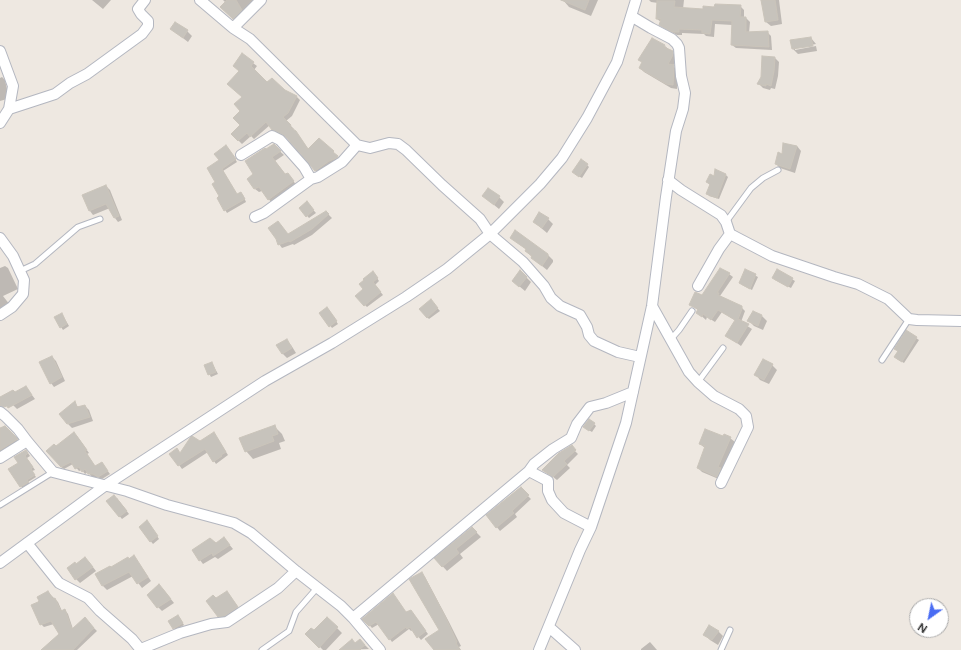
<!DOCTYPE html>
<html>
<head>
<meta charset="utf-8">
<style>
  body { margin:0 }
  #map { position:relative; width:961px; height:650px; overflow:hidden; background:#eee8e1; font-family:Figtree,sans-serif }
  canvas { display:block }
  .north { position:absolute; left:909px; top:598px; width:40px; height:40px; box-sizing:border-box; background:#fff; border:1px solid #ababab; border-radius:50%; rotate:213deg; font-size:11px; font-weight:700; line-height:16px; text-align:center; color:#2e2e2e }
  .north::after { content:''; display:block; margin:auto; width:14px; height:18px; background:#496cf3; clip-path:polygon(50% 0,100% 100%,50% 72%,0 100%) }
</style>
</head>
<body>
<div id="map">
<canvas width="961" height="650"></canvas>
<div class="north">N</div>
</div>
<script>
const ctx = document.querySelector('canvas').getContext('2d');
ctx.lineJoin = 'round';
function fillPath(path, color) { ctx.fillStyle = color; ctx.fill(path, 'evenodd'); }
const poly = rows => new Path2D(rows.map(r => 'M' + r).join(''));
function trace(path, color, width, dash) { ctx.strokeStyle = color; ctx.lineWidth = width; ctx.lineCap = dash ? 'butt' : 'round'; ctx.setLineDash(dash || []); ctx.stroke(path); }
fillPath(poly([
  [92,0,111,0,103,9],
  [223,0,252,0,254,2,236,20,222,7,226,3],
  [563,0,598,0,591,16,569,7],
  [649,0,684,0,683,9,704,10,740,6,744,10,744,18,746,18,750,22,749,33,767,32,771,36,772,50,736,48,732,45,732,25,715,24,714,37,706,36,704,34,682,33,682,35,677,35,664,28,660,25,661,22,657,19,658,3,651,2],
  [762,0,779,0,782,24,771,26,766,22],
  [171,29,187,31,192,36,188,42],
  [811,38,816,44,795,48,795,50,816,46,817,51,798,54,793,49,791,41],
  [665,46,676,56,677,59,673,66,677,70,677,89,671,88,644,72,640,68,643,63],
  [242,55,257,66,254,70,267,84,285,91,297,97,300,100,292,116,286,121,294,129,292,130,299,136,309,150,319,140,340,160,319,174,288,138,277,133,270,125,254,139,251,136,242,144,232,134,241,125,243,97,240,71],
  [775,58,779,62,778,76,775,89,771,88,770,90,763,88,759,84],
  [2,77,5,80,8,94,7,99,0,101,0,78],
  [784,144,797,146,801,151,795,173,780,168,776,164,783,155],
  [274,146,284,155,275,161,286,175,291,178,297,186,272,203,262,191,259,192,255,189,248,179,255,174,267,150],
  [228,148,237,162,223,171,237,195,243,195,246,202,227,213,218,198,220,197,217,182],
  [587,165,589,167,582,178,575,174],
  [725,174,728,177,719,199,709,196,707,193,710,185,707,182,714,177],
  [106,186,110,190,122,220,118,222,115,218,110,208,93,215,90,211,83,196],
  [483,196,499,197,504,202,499,209],
  [307,203,316,213,309,218,300,208],
  [326,212,332,218,312,235,294,245,293,244,282,248,279,244,278,222,288,235],
  [548,219,553,224,547,233,534,222],
  [511,238,548,255,553,260,553,262,547,270,537,262,526,251,527,250],
  [5,266,8,268,18,289,3,296,10,305,0,312,0,268],
  [745,270,758,277,752,290,742,285],
  [777,270,795,281,791,288,775,280],
  [520,271,531,282,525,291,513,281],
  [729,274,733,277,720,296,741,307,745,311,741,322,752,329,741,346,727,336,736,321,722,312,715,322,707,317,706,320,697,312,698,310,690,305],
  [375,275,379,281,375,285,383,295,367,307,356,296,365,289],
  [433,303,440,311,429,319,427,317],
  [329,311,338,324,332,328,321,313],
  [754,312,762,316,767,321,763,330,754,326,749,321],
  [62,314,69,326,63,330,61,327],
  [907,332,919,340,904,363,897,359],
  [286,340,291,345,296,353,287,358,282,353],
  [52,357,56,361,65,381,54,387,51,383],
  [212,363,218,374,211,377,205,366],
  [772,365,777,370,769,384,760,380,756,375],
  [26,387,35,399,17,409,13,405,15,393],
  [75,403,79,408,85,406,89,410,93,421,72,428,68,424],
  [594,424,596,426,592,432,587,429],
  [274,426,282,434,285,441,279,443,281,449,253,459,246,451],
  [5,427,20,443,0,455,0,429],
  [214,433,228,455,216,464,208,452,182,469,171,454,181,454],
  [77,436,89,453,87,454,95,466,102,463,110,474,102,479,97,477,92,477,88,472,85,474,82,470,79,471,73,464,64,469,61,467,56,447],
  [723,437,730,438,735,442,722,471,721,480,702,472,698,468,705,448,700,444],
  [571,447,578,454,567,465,570,468,557,480,544,470],
  [28,453,30,456,27,458,35,470,32,471,36,477,28,482,30,484,23,489,10,469,19,464,15,457],
  [520,488,531,499,515,514,517,517,500,531,487,515],
  [117,498,129,514,122,519,107,501],
  [149,524,159,539,153,544,140,528],
  [472,528,481,537,460,554,463,558,447,571,436,559],
  [224,538,233,549,218,559,215,557,203,564,200,560,216,544],
  [134,556,151,581,142,588,133,576,107,590,103,586,96,575],
  [89,562,96,571,80,583,76,579,77,565],
  [421,573,425,577,449,622,461,646,459,647,461,650,435,650,440,631],
  [163,589,174,603,162,611,158,607],
  [48,592,58,602,62,611,65,610,68,614,73,629,85,619,97,631,77,650,45,650,60,635,54,624,44,627,41,624,38,603],
  [227,592,238,607,237,608,240,611,222,619,219,616,216,600],
  [411,611,428,634,421,640,413,630,411,631,409,629,392,642,379,624,372,628,364,619,407,613],
  [180,618,184,625,176,630,174,628],
  [327,618,342,633,326,650,323,650,307,634,314,632],
  [718,631,723,636,718,645,710,640,705,635],
  [650,642,657,650,641,650,641,649],
  [355,644,364,644,369,649,341,650]
]), '#0003');
const building = poly([
  [227,0,236,0,242,10,233,19,220,7,227,0],
  [561,0,589,0,585,10,561,0],
  [761,0,775,0,778,20,765,22,761,0],
  [657,1,675,1,674,7,703,9,703,6,714,7,715,4,741,5,740,17,746,17,746,32,768,31,769,47,731,45,732,21,712,20,710,34,702,33,702,30,679,29,679,32,672,32,659,25,661,19,656,19,657,1],
  [175,22,188,30,183,38,170,29,175,22],
  [811,37,813,46,792,49,790,40,811,37],
  [652,38,665,45,664,47,673,51,673,55,668,64,674,65,673,85,666,84,639,68,642,62,638,60,652,38],
  [242,53,254,62,251,66,267,82,272,78,285,90,297,96,288,113,283,117,291,125,290,127,296,131,308,149,319,138,334,151,333,152,338,156,337,158,329,161,315,171,285,136,272,130,266,122,250,137,247,133,238,141,231,134,240,125,233,118,240,111,234,104,242,97,227,84,239,71,233,66,242,53],
  [762,56,775,57,774,71,771,86,766,84,766,86,757,84,761,77,762,56],
  [783,143,797,146,790,169,775,164,778,152,782,154,783,143],
  [274,144,281,151,272,157,285,174,288,173,294,181,268,200,259,187,254,189,247,179,253,174,245,161,265,148,266,149,274,144],
  [226,145,236,159,222,169,237,194,241,192,245,199,224,211,217,198,219,196,212,184,215,182,207,168,219,160,214,154,226,145],
  [581,159,588,164,579,177,572,172,581,159],
  [715,169,726,174,717,198,706,194,710,184,706,182,710,174,714,176,715,169],
  [106,185,119,216,114,218,106,204,89,211,82,195,106,185],
  [488,188,500,196,494,205,482,196,488,188],
  [307,201,314,210,306,217,299,208,307,201],
  [326,211,329,214,312,229,290,242,289,241,278,245,276,239,268,228,278,221,288,234,326,211],
  [539,212,549,218,542,228,533,222,539,212],
  [515,230,548,254,548,257,542,266,531,258,532,256,525,251,526,249,510,238,515,230],
  [720,268,730,273,717,293,719,293,718,295,742,306,742,309,738,319,749,324,737,343,725,336,735,320,718,310,711,320,703,314,702,317,696,313,698,309,689,305,695,292,702,295,720,268],
  [745,269,756,274,750,289,739,283,745,269],
  [777,269,793,278,788,287,772,278,777,269],
  [520,270,527,277,519,287,512,281,520,270],
  [373,271,378,278,373,282,381,292,364,306,355,296,363,289,359,284,364,280,363,279,373,271],
  [431,299,438,308,427,318,419,309,431,299],
  [327,307,337,321,329,327,319,313,327,307],
  [753,311,762,315,758,326,747,321,753,311],
  [62,313,67,324,60,328,54,317,62,313],
  [906,330,917,337,902,362,894,357,898,351,894,349,906,330],
  [287,339,292,348,282,354,276,345,287,339],
  [52,356,62,377,50,384,39,362,52,356],
  [763,359,773,364,764,380,754,375,763,359],
  [212,362,216,372,208,375,204,365,212,362],
  [26,386,32,395,8,408,7,406,4,407,0,406,0,397,13,390,15,392,26,386],
  [75,401,77,407,85,405,90,417,67,424,59,414,75,401],
  [589,419,595,423,589,431,583,427,589,419],
  [275,425,278,434,272,436,274,441,245,452,239,438,275,425],
  [5,426,18,439,0,450,0,428,5,426],
  [705,429,723,436,724,434,731,437,718,467,721,468,717,477,697,468,705,446,699,444,705,429],
  [74,432,87,450,85,451,95,466,102,462,108,471,98,477,93,474,88,474,85,469,82,472,79,467,75,469,71,462,61,467,46,451,54,444,56,446,74,432],
  [214,432,226,452,221,455,222,456,213,462,205,449,178,466,169,454,177,448,180,453,190,438,192,436,200,441,214,432],
  [572,445,576,450,564,461,567,464,553,477,542,470,559,453,572,445],
  [26,450,28,453,25,456,33,467,31,469,35,475,27,480,29,482,20,487,8,469,18,463,14,457,26,450],
  [521,487,529,495,512,511,514,513,496,528,486,515,521,487],
  [114,495,127,511,119,517,106,501,114,495],
  [147,520,158,536,150,542,139,527,147,520],
  [472,527,477,532,456,549,459,553,442,567,434,558,472,527],
  [224,537,230,545,213,556,212,553,199,561,192,550,210,538,216,543,224,537],
  [134,555,148,577,137,584,129,572,102,586,95,574,110,566,111,567,128,557,129,559,134,555],
  [85,557,93,567,75,580,67,568,75,562,76,564,85,557],
  [422,572,445,616,457,642,456,643,460,650,434,650,425,639,439,630,409,579,422,572],
  [159,584,171,599,157,608,147,595,159,584],
  [48,591,53,599,55,598,61,611,65,609,72,629,85,617,94,628,73,650,41,650,59,634,51,621,40,625,31,605,38,602,39,601,37,597,48,591],
  [227,591,238,607,225,616,218,617,206,601,213,595,216,598,227,591],
  [393,593,406,612,411,610,426,631,417,638,410,627,407,629,406,627,389,640,376,622,369,626,362,619,393,593],
  [178,615,183,623,173,629,168,621,178,615],
  [327,617,338,627,319,648,305,634,311,628,314,630,327,617],
  [709,625,719,631,712,640,703,635,709,625],
  [352,639,355,643,360,639,365,645,360,649,361,650,339,650,352,639]
]);
fillPath(building, '#c7c3bc');
trace(building, '#cac4ba', 1);
const service = poly([
  [726,222,751,188,763,178,778,170],
  [20,271,35,264,78,227,100,219],
  [671,339,679,330,692,311],
  [882,360,909,319],
  [698,382,723,348],
  [0,505,53,472],
  [262,650,289,631,296,612,317,588],
  [721,650,730,630]
]);
const minor = poly([
  [200,0,233,28,250,39,357,145,370,148,389,143,398,144,406,150,442,185,480,219,490,234,523,262,544,286,551,298,560,306,580,315,587,327,589,335,594,341,618,352,640,357],
  [233,28,261,0],
  [0,51,13,86,9,109],
  [0,123,9,109,55,94,70,83,87,74,142,34,148,26,148,21,141,14,138,9,145,0],
  [241,155,272,136,280,140,304,167,311,179],
  [668,180,681,190,721,215,726,222,730,234,772,256,834,277,858,284,888,299,909,319,917,320,961,321],
  [255,217,264,213,311,179,318,177,342,162,357,145],
  [0,238,13,256,24,280,23,294,12,307,0,315],
  [698,286,719,249,730,234],
  [652,306,689,372,698,382,714,396,739,409,746,416,748,427,721,483],
  [0,412,5,416,18,429,27,441,53,472,127,491,167,505,234,523,251,533,296,571,341,606,353,618,380,650],
  [0,458,27,441],
  [529,471,548,481,548,491,552,500,564,513,591,527],
  [27,543,59,583,88,598,100,611,132,639,141,650],
  [0,563,106,485,265,381,332,343,406,297,447,269,490,234,540,184,562,158,587,118,617,62,636,0],
  [353,618,529,471,534,464,553,449,571,438,577,424,590,407,606,403,633,392],
  [549,627,575,650],
  [141,649,180,633,211,624,227,622,278,588,296,571],
  [539,650,580,550,591,527,626,423,652,306,666,197,676,131,683,109,685,93,681,76,679,48,677,44,672,39,651,28,631,16]
]);
trace(service, '#b4b7c0', 7);
trace(minor, '#b4b7c0', 12);
trace(service, '#fff', 5);
trace(minor, '#fff', 10);
</script>
</body>
</html>
